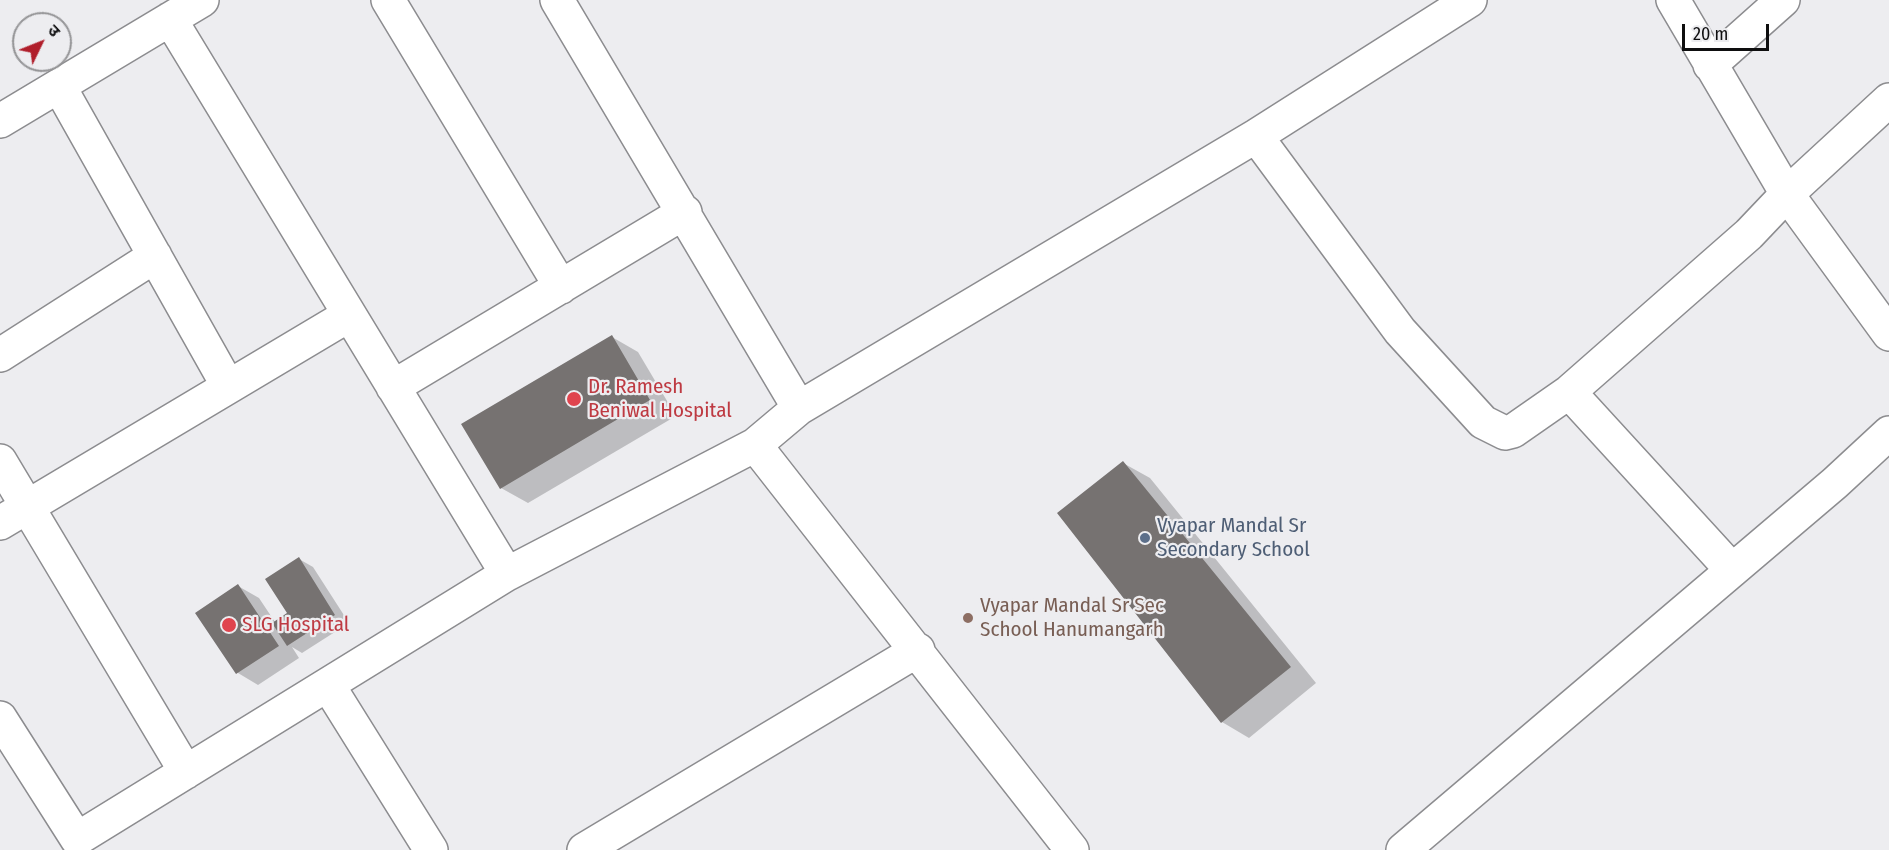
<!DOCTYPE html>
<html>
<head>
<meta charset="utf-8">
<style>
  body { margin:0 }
  #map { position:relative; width:1889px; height:850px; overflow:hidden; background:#ededf0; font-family:"Fira Sans Condensed","Noto Sans Devanagari",sans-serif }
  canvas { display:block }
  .north { position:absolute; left:12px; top:12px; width:60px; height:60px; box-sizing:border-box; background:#ededf0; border:2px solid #949496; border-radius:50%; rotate:47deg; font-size:16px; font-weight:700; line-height:24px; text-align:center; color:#0e0e0f }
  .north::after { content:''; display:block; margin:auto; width:21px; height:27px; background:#b01e2b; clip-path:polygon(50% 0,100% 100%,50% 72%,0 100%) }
  .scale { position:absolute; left:1682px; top:24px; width:87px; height:27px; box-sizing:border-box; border:3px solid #0e0e0f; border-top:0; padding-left:8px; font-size:18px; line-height:21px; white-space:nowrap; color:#0e0e0f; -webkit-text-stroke:4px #ededf0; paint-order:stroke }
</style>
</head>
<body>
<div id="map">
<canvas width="1889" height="850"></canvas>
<div class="north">उ</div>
<div class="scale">20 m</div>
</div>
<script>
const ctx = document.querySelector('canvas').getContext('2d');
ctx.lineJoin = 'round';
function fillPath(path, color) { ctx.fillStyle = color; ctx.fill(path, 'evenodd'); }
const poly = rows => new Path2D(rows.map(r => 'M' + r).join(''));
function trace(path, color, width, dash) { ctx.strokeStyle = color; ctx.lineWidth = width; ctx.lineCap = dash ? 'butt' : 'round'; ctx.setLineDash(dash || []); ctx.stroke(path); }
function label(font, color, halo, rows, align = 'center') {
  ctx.font = font + ' "Fira Sans Condensed",sans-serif'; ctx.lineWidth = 4.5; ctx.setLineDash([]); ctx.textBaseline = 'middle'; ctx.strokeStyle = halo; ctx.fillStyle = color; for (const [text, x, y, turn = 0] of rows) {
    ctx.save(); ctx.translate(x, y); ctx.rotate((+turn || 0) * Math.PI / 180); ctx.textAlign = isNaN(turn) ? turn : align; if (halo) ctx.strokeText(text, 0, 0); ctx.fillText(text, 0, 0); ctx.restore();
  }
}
fillPath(poly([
  [612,337,638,352,676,416,528,503,501,488],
  [1123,463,1150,478,1316,683,1249,738,1222,722,1059,514],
  [299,559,313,567,349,623,302,653,292,647,299,658,258,685,238,673,238,586,259,598,275,622,289,614]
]), '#0003');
fillPath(poly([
  [612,335,650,400,500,489,461,424],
  [1123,461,1291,667,1221,723,1057,513],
  [299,557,335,615,287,646,272,623,287,613,265,579],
  [238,584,279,646,236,674,195,613]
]), '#767271');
const minor = poly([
  [388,0,561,287],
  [557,0,799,408],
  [1673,0,1787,194,1889,334],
  [170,19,507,574],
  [1710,65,1783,0],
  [59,86,228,386],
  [0,121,202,0],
  [1256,136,1400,331,1483,422,1505,433,1513,431,1569,392,1749,234,1787,194,1889,100],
  [0,355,155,256],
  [393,387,685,212],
  [1569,392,1732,570],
  [755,445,1072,850],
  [0,461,186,772],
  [0,523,349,315],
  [328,685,431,850],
  [0,718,77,839,507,574,755,445,799,408,1256,136,1470,0],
  [584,850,918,650],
  [1403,850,1835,483,1889,433]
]);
trace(minor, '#8c8c8f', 36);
trace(minor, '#fff', 33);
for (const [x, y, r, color] of [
  [574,399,8,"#e0444e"],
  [1145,538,6,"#5c6f8a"],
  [968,618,6,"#8d6e63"],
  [229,625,8,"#e0444e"]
]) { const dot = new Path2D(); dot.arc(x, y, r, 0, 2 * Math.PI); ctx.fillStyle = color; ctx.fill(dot); trace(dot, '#ededf0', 2); }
label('21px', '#be3a42', '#ededf0', [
  ["Dr. Ramesh",588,387],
  ["Beniwal Hospital",588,411],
  ["SLG Hospital",242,625]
], 'left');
label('21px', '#4e5e75', '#ededf0', [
  ["Vyapar Mandal Sr",1157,526],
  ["Secondary School",1157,550]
], 'left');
label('21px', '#785e54', '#ededf0', [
  ["Vyapar Mandal Sr Sec",980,606],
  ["School Hanumangarh",980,630]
], 'left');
</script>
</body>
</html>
